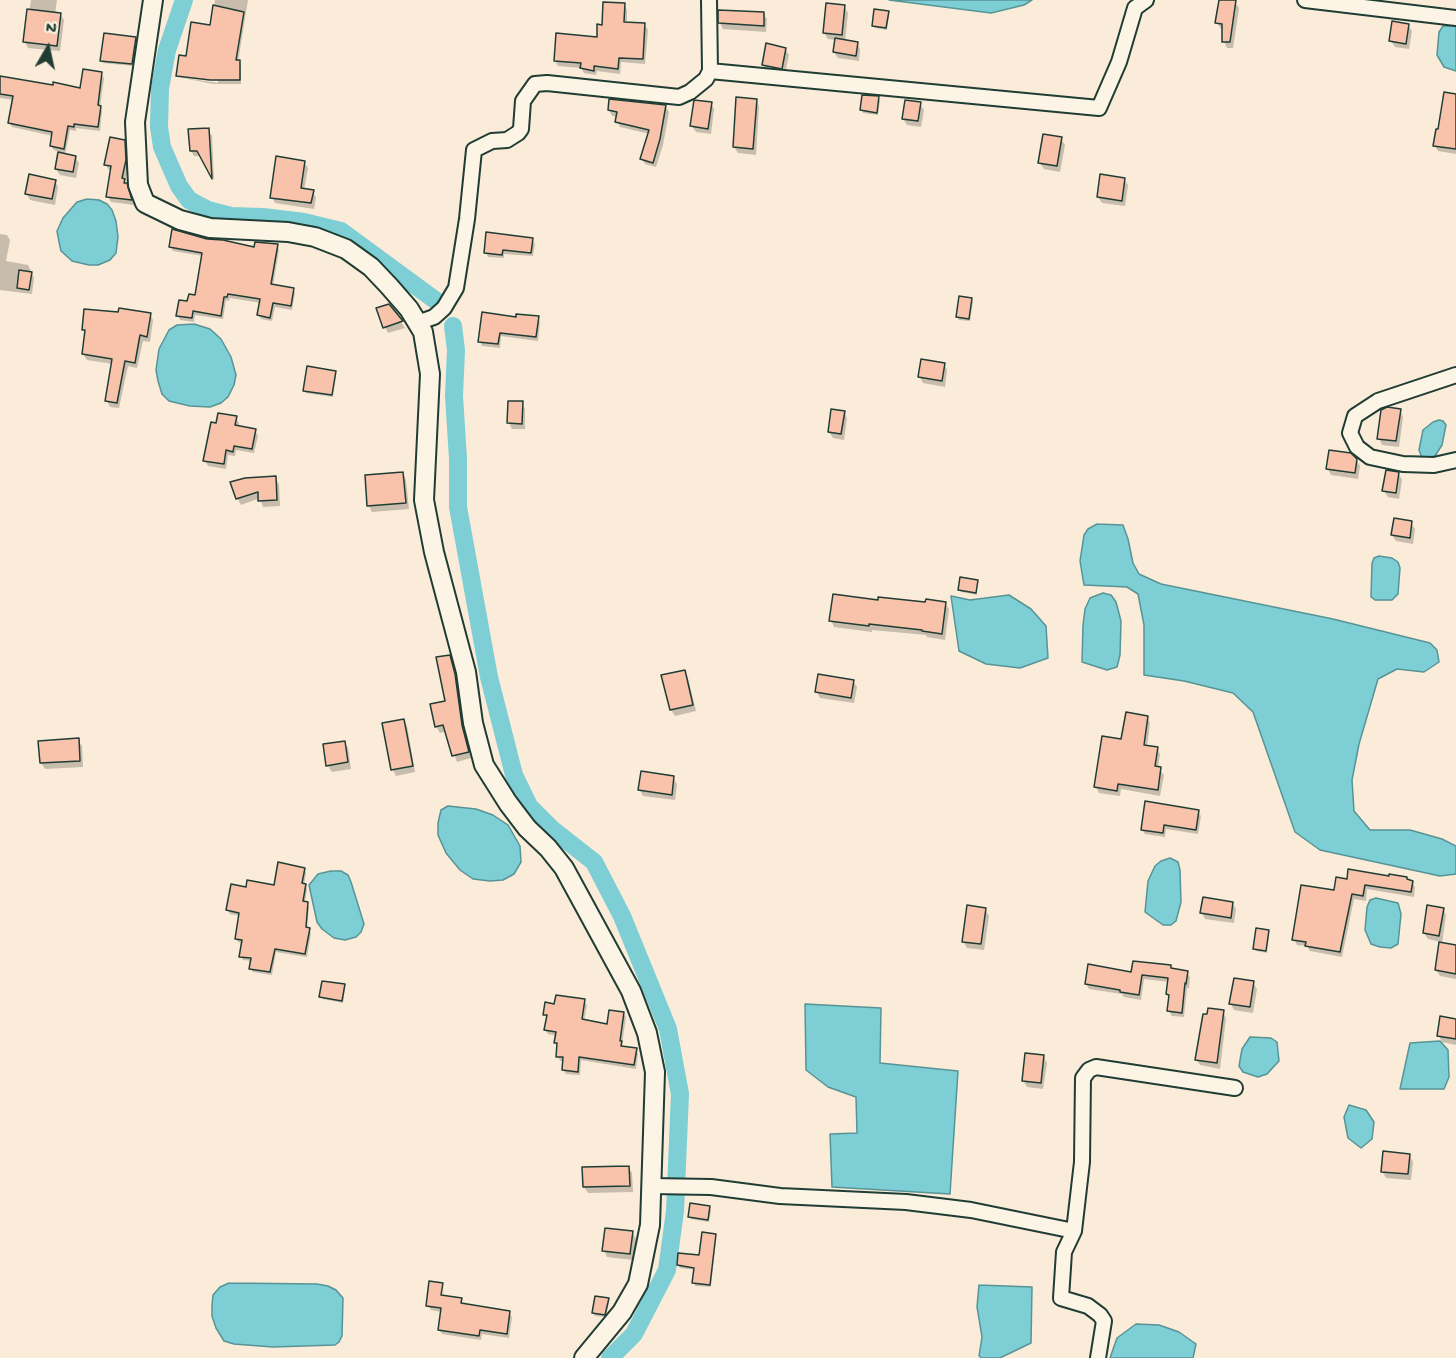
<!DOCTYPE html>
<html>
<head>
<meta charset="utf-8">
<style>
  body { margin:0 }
  #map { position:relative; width:1456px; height:1358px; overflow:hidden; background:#fbebd9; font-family:"Gochi Hand",sans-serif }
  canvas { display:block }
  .north { position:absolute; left:18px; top:18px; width:60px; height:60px; -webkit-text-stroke:4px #fcf5e5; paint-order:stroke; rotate:9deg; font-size:16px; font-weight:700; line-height:24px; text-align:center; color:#1f3d34 }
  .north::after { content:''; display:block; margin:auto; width:21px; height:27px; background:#1f3d34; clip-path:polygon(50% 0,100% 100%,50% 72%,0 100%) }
</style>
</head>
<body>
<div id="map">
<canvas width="1456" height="1358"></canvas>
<div class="north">N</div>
</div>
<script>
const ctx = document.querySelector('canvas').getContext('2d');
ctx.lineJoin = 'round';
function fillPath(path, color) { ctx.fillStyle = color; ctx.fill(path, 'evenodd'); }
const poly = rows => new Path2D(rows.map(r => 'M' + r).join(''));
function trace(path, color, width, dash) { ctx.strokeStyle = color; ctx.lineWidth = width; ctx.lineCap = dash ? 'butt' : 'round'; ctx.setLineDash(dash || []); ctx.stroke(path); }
const water = poly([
  [889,0,1032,0,1024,5,991,13,889,0],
  [1443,26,1456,26,1456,71,1444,67,1437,55,1439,32,1443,26],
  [87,199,99,200,107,204,112,210,116,221,118,237,116,253,110,260,98,265,89,265,72,261,61,251,59,242,57,231,63,218,77,202,87,199],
  [194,324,210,329,221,339,231,357,236,375,234,385,228,397,221,403,210,407,190,406,169,401,162,394,158,381,156,370,159,349,169,330,177,325,194,324],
  [1439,420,1443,421,1446,425,1442,445,1435,456,1425,459,1422,458,1419,450,1423,430,1433,422,1439,420],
  [1097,524,1123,525,1128,539,1133,563,1139,574,1161,584,1333,619,1430,643,1437,650,1439,662,1424,672,1397,669,1378,679,1359,744,1352,780,1354,811,1370,830,1410,830,1442,839,1456,846,1456,874,1440,876,1320,850,1295,832,1253,712,1233,693,1184,681,1144,675,1144,625,1138,594,1127,587,1084,585,1080,561,1084,535,1088,529,1097,524],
  [1379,556,1392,558,1398,562,1400,568,1398,594,1392,600,1375,600,1371,597,1372,563,1374,558,1379,556],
  [1103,593,1111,595,1116,602,1121,621,1120,655,1117,667,1107,670,1082,662,1083,625,1085,609,1090,598,1103,593],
  [1009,595,1031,609,1046,626,1048,658,1020,668,986,664,959,651,951,596,970,600,1009,595],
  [448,806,476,809,493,815,508,825,520,846,521,862,514,874,503,880,490,881,473,879,460,870,446,853,438,835,438,823,441,810,448,806],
  [1170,858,1178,862,1180,870,1181,902,1176,921,1171,925,1163,925,1145,912,1148,881,1155,866,1161,861,1170,858],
  [331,871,341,871,348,875,351,882,364,924,361,932,356,937,345,940,334,938,322,929,317,922,309,885,318,874,331,871],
  [1376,898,1398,903,1401,914,1398,944,1391,948,1380,947,1371,944,1365,930,1367,907,1370,900,1376,898],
  [805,1004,881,1008,880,1063,958,1071,950,1194,832,1187,830,1134,857,1133,856,1097,828,1087,806,1070,805,1004],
  [1250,1037,1271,1038,1277,1042,1279,1061,1267,1074,1258,1077,1243,1072,1239,1066,1242,1049,1250,1037],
  [1440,1041,1448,1050,1449,1077,1444,1089,1400,1089,1410,1043,1440,1041],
  [1349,1105,1366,1110,1374,1122,1372,1139,1361,1148,1348,1138,1344,1117,1349,1105],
  [229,1283,317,1284,328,1286,336,1290,343,1298,342,1336,339,1342,335,1345,273,1347,234,1344,224,1341,216,1328,212,1316,212,1305,213,1295,220,1287,229,1283],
  [979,1285,1032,1287,1031,1343,1000,1358,982,1358,979,1356,982,1337,977,1307,979,1285],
  [1136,1324,1159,1325,1179,1332,1196,1344,1193,1358,1110,1358,1117,1338,1136,1324]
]);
fillPath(water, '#7dced5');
trace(water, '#579495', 1.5);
fillPath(poly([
  [31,0,57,0,55,14,60,14,64,20,60,51,28,48,25,42],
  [215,0,248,0,238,62,241,66,241,84,213,84,178,77,218,83,218,80,187,58,212,27],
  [1220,0,1235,2,1239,8,1233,48,1227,48,1224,41,1224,29,1221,29,1217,23],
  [624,4,627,10,627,24,645,25,648,30,645,64,621,62,620,74,597,71,596,75,584,73,581,68,558,66,555,61,598,38,604,26],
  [844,6,848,13,845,41,857,43,860,49,859,61,838,58,834,52,836,40,828,39,824,33],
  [763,13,767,19,766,32,723,29,720,23],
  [888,13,889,15,887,30,875,28,873,25],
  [1408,25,1412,31,1409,49,1395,47,1391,41],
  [135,38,137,41,133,66,103,63,101,60],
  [785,49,789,55,785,74,767,71,763,65],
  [101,73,104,78,100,107,102,111,100,131,76,128,76,131,70,130,65,155,75,157,79,163,76,178,60,175,56,169,59,152,54,150,51,146,53,136,12,127,10,123,14,100,0,98,0,78,82,90],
  [1456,96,1456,154,1438,151,1435,146],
  [878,98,880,100,878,115,863,113,862,110],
  [756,100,759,106,756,155,738,153,734,147],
  [711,103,714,109,711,134,696,132,692,126],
  [920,104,924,110,921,127,907,125,903,119],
  [665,106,669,112,663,145,656,167,645,164,642,158,650,134,620,127,617,121,618,117,612,116,609,110],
  [208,130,212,136,214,180,202,156,194,156,191,151],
  [1061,139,1065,145,1060,172,1044,169,1040,163],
  [124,141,127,147,128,167,125,182,134,205,111,202,108,196,112,171,109,170,106,165],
  [304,162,308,168,304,190,313,192,316,198,314,209,275,203,272,197],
  [1124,179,1128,185,1125,206,1102,203,1098,197],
  [55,181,58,187,55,205,30,200,27,194],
  [0,234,7,235,10,240,6,261,28,265,31,271,34,278,32,294,0,290],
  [532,239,535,244,533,256,504,254,504,258,488,257,486,253],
  [207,240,255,249,277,246,279,250,273,286,293,289,295,293,292,310,275,307,272,321,261,319,259,315,261,303,230,298,229,301,226,300,223,319,195,315,194,322,180,320,178,315,196,297,203,256,173,251,171,247],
  [971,300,973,302,970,321,959,320,957,317],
  [389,305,405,328,388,333,385,327],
  [150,314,153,320,150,342,143,341,137,368,128,366,119,408,110,407,107,401,113,364,87,360,83,354,86,334,84,330],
  [538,318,540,322,538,341,501,336,500,348,482,346,480,341,517,319],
  [944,364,947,370,945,387,923,383,920,377],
  [335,372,336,375,333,397,306,393,305,390],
  [522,403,525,409,525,429,512,429,509,423],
  [1400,411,1403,417,1399,447,1382,445,1379,438],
  [844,412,847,418,844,440,833,438,829,432],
  [236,418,239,423,238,428,255,431,258,436,254,453,236,450,235,456,228,455,226,469,208,466,205,461,217,425],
  [1356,459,1360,466,1358,479,1331,475,1328,469],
  [403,473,406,480,409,509,372,512,369,506,366,477],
  [1399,474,1402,480,1399,499,1388,497,1384,491],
  [275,478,279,484,280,506,263,507,260,498,241,505,237,498],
  [1411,523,1415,529,1413,544,1396,541,1392,535],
  [977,581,977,595,961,592,960,590],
  [879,602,945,603,949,609,945,640,927,637,926,635,872,630,872,632,834,627,831,620],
  [449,656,458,682,465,732,471,758,457,762,446,731,440,733,436,726,447,702],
  [685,672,688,678,696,711,675,716,671,710],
  [853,681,857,687,854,703,820,698,817,692],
  [1147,717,1150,723,1147,747,1157,748,1160,754,1158,768,1164,775,1160,796,1121,789,1120,796,1099,793,1096,787,1122,740],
  [403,720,407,726,415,772,396,776,393,770,383,724],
  [78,740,82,746,83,767,45,769,41,763],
  [344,742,348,748,351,769,332,772,328,766,324,746],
  [673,778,677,784,675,800,643,796,640,790],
  [1198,812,1201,816,1198,834,1166,829,1165,837,1145,834,1142,830],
  [304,869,306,873,304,885,307,889,305,903,309,907,307,929,311,933,307,957,276,952,272,975,253,972,250,968,252,961,243,960,241,956,243,943,238,942,236,938,240,916,230,914,228,910,248,889,276,887],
  [1348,880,1412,882,1415,887,1414,897,1367,889,1366,901,1354,899,1342,957,1310,951,1307,946,1297,945,1294,939,1335,892],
  [1232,903,1236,909,1234,923,1205,919,1202,913],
  [985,909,989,916,984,950,967,948,963,941],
  [1443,909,1446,915,1442,944,1456,947,1456,979,1440,976,1436,970,1441,942,1428,939,1424,933],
  [1268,931,1269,934,1267,953,1256,951,1255,949],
  [1172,970,1187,973,1190,977,1189,988,1187,988,1184,1017,1172,1016,1169,1011,1170,1000,1167,994,1169,982,1144,979,1141,1000,1124,997,1122,994,1089,989,1086,984,1133,974],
  [1253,982,1257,989,1253,1013,1234,1010,1231,1004],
  [344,985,345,988,343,1003,323,999,321,997],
  [584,1001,587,1005,584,1021,608,1026,623,1013,626,1017,622,1044,624,1048,636,1050,638,1054,636,1069,581,1060,580,1075,566,1074,563,1069,564,1061,560,1061,558,1056,558,1047,556,1042,557,1036,548,1034,545,1030,547,1019,545,1014,555,1006],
  [1223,1012,1226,1018,1220,1069,1200,1065,1196,1059],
  [1456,1021,1456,1045,1442,1042,1439,1036],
  [1043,1056,1047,1063,1043,1089,1027,1087,1023,1080],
  [1409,1155,1413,1162,1411,1180,1386,1178,1382,1171],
  [628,1167,632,1173,633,1192,588,1193,584,1187],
  [709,1207,711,1210,709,1222,691,1219,690,1217],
  [632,1232,636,1239,633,1260,607,1257,604,1250],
  [715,1235,716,1238,711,1287,695,1286,694,1283,696,1270,680,1268,678,1265,700,1257],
  [442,1285,443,1287,441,1287,438,1302,441,1303,444,1288,443,1297,461,1300,464,1305,509,1312,512,1317,509,1338,482,1334,481,1340,442,1334,439,1329,442,1312,431,1310,428,1305],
  [608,1299,609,1302,606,1317,595,1316,593,1313]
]), '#0003');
trace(poly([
  [184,0,167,50,160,88,159,127,162,147,179,186,189,200,208,210,231,216,263,217,304,222,341,231,435,300],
  [453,326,456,350,454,396,458,459,458,507,489,677,514,775,529,806,552,829,594,862,622,916,668,1029,680,1094,675,1211,667,1270,634,1334,610,1358]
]), '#7dced5', 18);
const building = poly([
  [1219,0,1236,0,1230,42,1222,42,1222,24,1215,23,1219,0],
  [603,2,625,3,624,22,645,23,643,59,619,58,618,69,594,66,594,71,580,68,581,63,554,61,556,33,597,37,597,24,602,25,603,2],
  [826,3,845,5,842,35,823,33,826,3],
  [213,5,244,12,236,60,240,60,240,80,210,80,176,76,179,55,186,56,191,22,210,25,213,5],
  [27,9,61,13,57,46,23,42,27,9],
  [874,9,889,11,886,28,872,26,874,9],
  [718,10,764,12,764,26,718,23,718,10],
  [1392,21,1409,24,1406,44,1389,41,1392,21],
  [104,33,136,37,132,64,100,61,104,33],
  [835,38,858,42,856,56,833,52,835,38],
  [766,43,786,48,782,69,762,65,766,43],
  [83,69,102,72,98,105,101,106,98,127,74,124,74,127,68,126,64,149,50,146,52,132,8,123,13,96,0,94,0,76,53,85,53,82,80,88,83,69],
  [1444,92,1456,94,1456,149,1433,146,1436,129,1438,129,1444,92],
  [862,95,879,96,877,113,860,110,862,95],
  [736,97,757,99,753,149,733,147,736,97],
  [609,99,666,105,660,139,653,163,640,159,649,130,615,122,617,112,608,110,609,99],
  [694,100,712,102,708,129,690,126,694,100],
  [905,100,921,102,918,121,902,119,905,100],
  [209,128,212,179,197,151,190,151,188,129,209,128],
  [1043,134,1062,137,1057,166,1038,163,1043,134],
  [110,137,125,140,126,160,122,178,125,179,124,183,127,183,132,200,106,197,111,166,104,165,110,137],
  [58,152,76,156,73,172,55,169,58,152],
  [276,156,305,161,301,188,314,190,311,203,270,198,276,156],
  [29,174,56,180,52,199,25,194,29,174],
  [1100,174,1125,178,1122,201,1097,197,1100,174],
  [172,229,207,239,223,240,254,247,255,242,278,244,271,284,294,288,291,306,273,303,270,318,257,315,260,299,228,294,227,297,224,297,221,316,193,311,192,318,176,316,179,300,187,301,189,294,195,295,202,253,169,247,172,229],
  [486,232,533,238,531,253,503,250,502,255,484,253,486,232],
  [19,270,32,272,29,290,17,288,19,270],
  [959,296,972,298,969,319,956,317,959,296],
  [389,304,403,321,383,328,376,308,389,304],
  [119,308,151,313,147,337,140,335,135,363,125,361,117,403,105,401,112,359,82,354,85,330,82,330,84,309,118,312,119,308],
  [482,312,516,317,516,314,539,316,536,337,500,333,498,344,478,342,482,312],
  [921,359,945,363,942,381,918,377,921,359],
  [307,366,336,371,332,395,303,391,307,366],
  [508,401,523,401,522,424,507,423,508,401],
  [1387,407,1401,409,1396,441,1377,439,1381,410,1387,407],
  [831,409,845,411,841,434,828,432,831,409],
  [218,413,237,416,235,425,256,429,252,449,234,446,233,452,226,450,224,464,203,461,211,422,216,423,218,413],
  [1329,450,1351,453,1357,459,1355,473,1326,469,1329,450],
  [1386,470,1399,472,1396,493,1382,491,1386,470],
  [403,472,406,503,367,506,365,475,403,472],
  [276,476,277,500,258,501,258,492,236,499,230,482,245,478,276,476],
  [1394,518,1412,521,1410,538,1391,535,1394,518],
  [960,577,978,580,976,593,958,590,960,577],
  [833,594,878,600,878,597,925,602,926,599,946,602,942,634,922,631,922,630,869,624,869,626,829,621,833,594],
  [450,655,455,674,462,725,469,752,452,756,443,725,435,727,430,704,445,701,436,657,450,655],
  [685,670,693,705,670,710,661,675,685,670],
  [818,674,854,680,851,698,815,692,818,674],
  [1126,712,1148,716,1144,745,1158,747,1155,766,1161,767,1158,790,1118,784,1117,791,1094,787,1102,736,1121,739,1126,712],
  [404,719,413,766,391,770,382,723,404,719],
  [79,738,80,761,40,763,38,741,79,738],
  [345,741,348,762,326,766,323,744,345,741],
  [641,771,674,776,672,795,638,790,641,771],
  [1145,801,1199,810,1196,830,1164,825,1163,833,1141,830,1145,801],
  [278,862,305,868,302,883,306,884,303,901,308,902,306,927,310,928,305,954,275,949,270,972,249,969,251,958,239,957,242,940,235,939,239,913,226,910,231,884,246,887,247,880,274,885,278,862],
  [1348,869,1389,876,1389,874,1407,877,1407,879,1413,881,1411,892,1365,885,1363,896,1352,894,1340,952,1305,946,1306,942,1292,940,1301,885,1334,890,1336,877,1347,879,1348,869],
  [1203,897,1233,902,1231,918,1200,913,1203,897],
  [967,905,986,908,981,944,962,942,967,905],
  [1427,905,1444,908,1439,936,1423,933,1427,905],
  [1256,928,1269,930,1266,951,1253,949,1256,928],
  [1439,942,1456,945,1456,974,1435,970,1439,942],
  [1133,961,1171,965,1171,968,1188,971,1186,984,1185,983,1182,1013,1167,1011,1169,995,1166,994,1168,978,1142,975,1139,995,1120,992,1120,990,1085,984,1088,964,1131,972,1133,961],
  [1234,978,1254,981,1250,1007,1229,1004,1234,978],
  [322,981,345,984,342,1001,319,997,322,981],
  [556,995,585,999,582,1019,607,1024,609,1010,624,1012,620,1041,622,1041,621,1046,637,1048,634,1065,579,1057,578,1072,562,1070,563,1057,556,1057,557,1043,554,1043,556,1032,544,1030,547,1015,543,1015,545,1002,554,1004,556,995],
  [1208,1008,1224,1010,1217,1063,1195,1060,1203,1014,1207,1014,1208,1008],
  [1440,1016,1456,1019,1456,1039,1437,1036,1440,1016],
  [1025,1053,1044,1055,1041,1083,1022,1081,1025,1053],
  [1383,1151,1410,1154,1408,1174,1381,1172,1383,1151],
  [629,1166,630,1186,583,1187,582,1167,629,1166],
  [690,1203,710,1206,708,1220,688,1217,690,1203],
  [605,1228,633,1231,630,1254,602,1251,605,1228],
  [702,1232,716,1234,710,1285,692,1283,694,1268,677,1265,678,1253,699,1255,702,1232],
  [429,1281,443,1283,441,1295,462,1298,461,1303,510,1311,507,1334,480,1330,479,1336,438,1330,441,1308,426,1306,429,1281],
  [595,1296,609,1298,605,1315,592,1313,595,1296]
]);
fillPath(building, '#f8c2ab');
trace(building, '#1f3d34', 1.5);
const street = poly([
  [1305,0,1456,18],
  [710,71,1099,108,1119,62,1135,8,1146,0],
  [417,323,434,317,444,308,456,288,467,219,474,150,492,141,507,140,518,133,521,129,523,101,535,84,547,83,679,97,690,92,706,79,710,71,709,0],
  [1456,375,1378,401,1355,416,1350,433,1357,447,1370,457,1403,464,1434,465,1456,460],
  [651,1186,711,1187,780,1196,906,1202,971,1210,1074,1231,1082,1162,1083,1078,1089,1070,1096,1067,1235,1088],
  [1074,1231,1064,1252,1061,1298,1088,1306,1100,1315,1104,1321,1098,1358]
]);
const secondary = poly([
  [153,0,135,122,138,185,145,203,180,220,210,228,288,232,315,237,346,249,371,267,389,286,409,309,423,332,430,374,424,500,434,552,466,672,473,723,484,765,508,803,527,828,548,848,564,868,631,991,647,1033,655,1072,650,1225,638,1284,622,1312,584,1358]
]);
trace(street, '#1f3d34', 18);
trace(secondary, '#1f3d34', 22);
trace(street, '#fcf5e5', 14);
trace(secondary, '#fcf5e5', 18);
</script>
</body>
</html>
